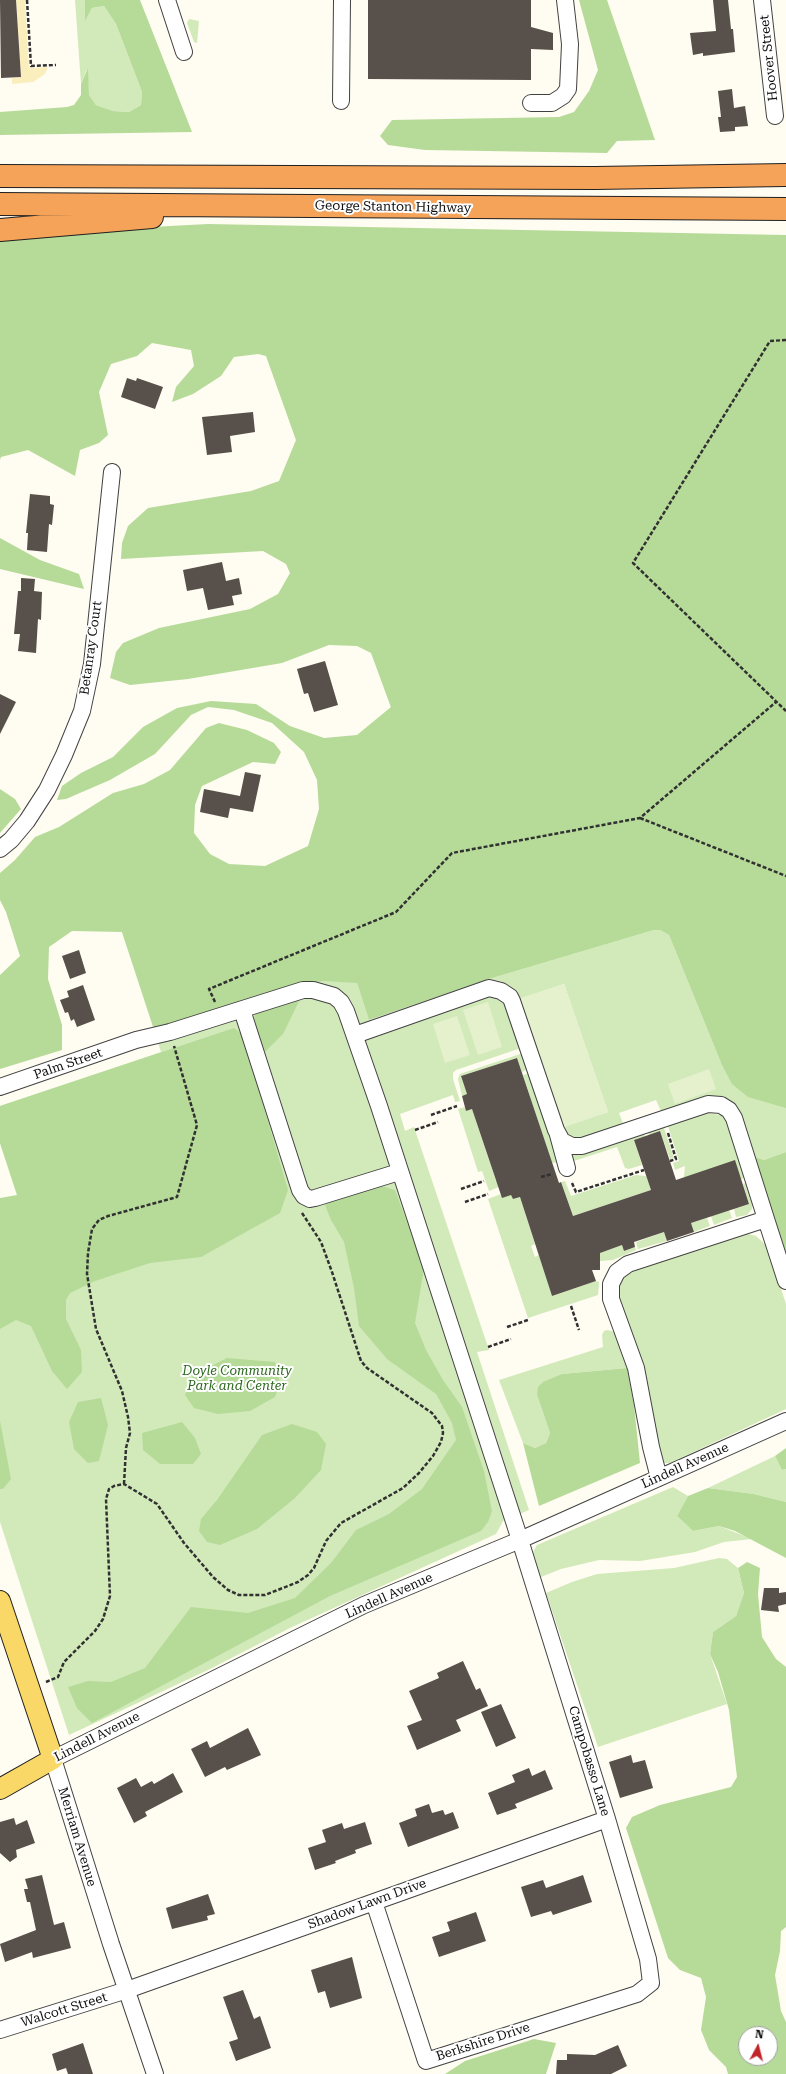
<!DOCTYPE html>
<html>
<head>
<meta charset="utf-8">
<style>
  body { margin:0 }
  #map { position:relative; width:786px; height:2074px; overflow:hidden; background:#fffcf1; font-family:"Roboto Serif",serif }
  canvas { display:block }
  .north { position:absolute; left:738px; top:2026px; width:40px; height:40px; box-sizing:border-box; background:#fff; border:1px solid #9f9f9f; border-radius:50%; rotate:7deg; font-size:11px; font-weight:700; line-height:16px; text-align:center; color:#0f0f0f }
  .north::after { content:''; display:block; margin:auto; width:14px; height:18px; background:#c1252a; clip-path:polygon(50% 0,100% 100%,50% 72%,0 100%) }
</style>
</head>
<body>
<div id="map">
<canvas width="786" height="2074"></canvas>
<div class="north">N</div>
</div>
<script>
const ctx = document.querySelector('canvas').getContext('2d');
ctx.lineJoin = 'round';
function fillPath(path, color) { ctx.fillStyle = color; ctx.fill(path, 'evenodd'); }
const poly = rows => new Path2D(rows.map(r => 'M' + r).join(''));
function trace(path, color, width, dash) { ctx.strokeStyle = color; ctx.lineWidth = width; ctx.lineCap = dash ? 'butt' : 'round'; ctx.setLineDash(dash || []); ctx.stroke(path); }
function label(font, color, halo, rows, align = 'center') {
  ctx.font = font + ' "Roboto Serif",serif'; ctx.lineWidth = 4; ctx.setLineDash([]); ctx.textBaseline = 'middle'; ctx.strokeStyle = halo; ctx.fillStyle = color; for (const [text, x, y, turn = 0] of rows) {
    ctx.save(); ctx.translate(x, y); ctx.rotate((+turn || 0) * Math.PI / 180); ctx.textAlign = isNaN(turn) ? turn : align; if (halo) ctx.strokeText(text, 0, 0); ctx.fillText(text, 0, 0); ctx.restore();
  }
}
fillPath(poly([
  [75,0,85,0,85,20,92,8,104,6,116,24,142,92,141,105,129,112,113,111,96,105,89,95,87,69,81,84],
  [189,19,199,21,197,43,194,42,187,23],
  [227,245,786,246,786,1152,764,1160,755,1157,734,1103,727,1098,719,1096,662,1114,656,1100,619,1113,624,1126,584,1140,569,1139,560,1128,608,1112,564,984,519,999,506,984,500,981,489,979,654,930,660,930,669,935,721,1063,718,891,357,983,374,1035,490,994,504,1000,521,1048,456,1070,453,1073,453,1079,460,1101,455,1102,453,1095,400,1114,405,1131,414,1127,489,1350,477,1352,529,1510,503,1521,496,1534,290,1628,208,1670,69,1735,0,1522,0,1214,21,1207,0,1143,0,1106,161,1052,122,932,434,829],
  [523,1053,528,1069,522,1072,517,1058,461,1076,467,1094,462,1096,458,1079,460,1074],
  [530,1073,559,1162,552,1163,523,1075],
  [465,1107,466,1111,472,1109,496,1181,505,1178,499,1187,489,1191,482,1171,478,1172,458,1109],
  [705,1112,723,1116,731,1125,748,1177,741,1179,684,1177,685,1166,675,1170,673,1163,679,1161,667,1123],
  [663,1125,674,1158,670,1159,660,1131,649,1135,648,1131],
  [643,1132,645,1136,634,1140,642,1165,629,1169,625,1168,617,1147,574,1161,570,1152],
  [636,1175,646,1176,651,1190,573,1216,561,1182,565,1181,571,1196],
  [746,1183,753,1202,752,1209,747,1215,736,1217,734,1209,749,1204,743,1184],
  [501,1194,511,1195,513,1199,520,1197,535,1244,531,1246,535,1257,539,1255,552,1296,596,1281,599,1282,598,1295,528,1318,488,1199],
  [729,1210,732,1218,714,1225,711,1216],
  [707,1218,710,1226,694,1232,691,1223],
  [664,1232,667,1241,638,1249,636,1242,634,1243],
  [748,1234,756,1236,767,1246,786,1304,786,1409,670,1463,663,1463,641,1364,616,1291,622,1277,632,1270,740,1235],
  [622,1245,624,1251,635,1247,636,1250,613,1260,600,1261,599,1253],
  [607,1330,616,1332,627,1368,562,1374,537,1395,550,1433,546,1443,535,1448,523,1443,499,1380,603,1347,602,1335,604,1331],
  [775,1456,782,1470,786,1469,786,1502,754,1494,708,1488],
  [673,1487,688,1496,677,1516,693,1531,719,1526,752,1539,724,1542,695,1552,640,1561,599,1560,561,1569,541,1577,533,1552,537,1545],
  [719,1558,727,1559,738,1568,744,1593,736,1616,713,1632,710,1654,727,1704,598,1747,546,1593,572,1582,597,1574,674,1568]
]), '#d2eaba');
fillPath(poly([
  [85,0,140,0,192,132,0,135,0,112,67,107,74,105,81,95,81,84,88,68,89,95,96,105,113,111,129,112,141,105,142,92,116,24,104,6,92,8,85,21],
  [579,0,607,0,655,140,617,141,607,153,425,150,388,145,380,136,392,120,559,117,574,112,589,91,598,70],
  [208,224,786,235,786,1108,748,1097,732,1084,721,1063,669,935,660,930,654,930,489,979,369,1020,357,983,323,981,298,984,154,1029,122,932,72,931,49,947,48,979,62,1025,62,1050,0,1069,0,975,20,956,6,912,0,900,0,873,15,860,35,837,59,827,113,793,144,784,170,770,206,728,219,723,247,730,274,743,281,752,275,764,253,762,202,786,195,805,194,833,210,854,229,864,265,866,308,846,319,809,317,780,304,752,272,723,234,710,208,707,191,715,155,754,110,780,66,799,57,800,62,786,81,773,113,757,143,727,177,708,211,701,256,704,290,726,324,738,357,735,391,707,371,653,357,646,329,645,282,663,188,679,130,685,110,678,116,652,123,643,159,628,250,609,278,594,290,573,286,564,263,551,121,559,122,543,128,526,148,508,251,491,279,481,296,440,266,356,258,354,234,357,221,376,193,394,172,402,176,387,194,366,191,350,152,343,137,356,111,364,99,392,108,435,99,443,80,450,75,476,28,450,1,457,0,460,0,240,38,233],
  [0,538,40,560,79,574,84,589,0,569],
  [0,789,15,799,21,809,0,833],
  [301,997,283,1034,261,1056,254,1023,255,1013],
  [234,1028,243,1035,288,1190,280,1213,201,1257,150,1263,95,1281,70,1293,66,1300,66,1319,81,1350,82,1372,67,1389,52,1371,31,1326,16,1320,0,1329,0,1198,17,1195,0,1143,0,1106],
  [786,1152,786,1253,755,1157,764,1160],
  [378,1185,395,1190,424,1268,415,1323,426,1350,443,1380,462,1407,484,1471,492,1511,488,1522,481,1531,330,1596,92,1723,77,1708,68,1687,88,1681,111,1682,145,1668,191,1607,248,1613,295,1598,331,1563,356,1530,389,1514,422,1489,456,1440,452,1423,436,1394,387,1359,359,1326,354,1288,344,1242,331,1220,325,1205,340,1195],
  [227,1358,275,1362,280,1383,275,1397,250,1411,218,1414,194,1408,185,1395,193,1375],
  [627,1368,634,1405,640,1463,539,1506,523,1443,535,1448,546,1443,550,1433,537,1395,538,1387,543,1382,562,1374],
  [101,1398,108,1425,99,1461,88,1463,74,1449,69,1422,78,1402],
  [0,1421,11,1479,3,1489,0,1489],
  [182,1422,195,1438,201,1454,193,1464,160,1464,143,1450,142,1433],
  [292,1424,317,1432,326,1444,321,1470,295,1498,257,1529,220,1545,207,1542,199,1531,201,1519,217,1500,262,1435],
  [786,1448,786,1469,782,1470,775,1456],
  [708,1488,754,1494,786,1502,786,1558,735,1531,719,1526,693,1531,677,1516,688,1496],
  [747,1562,760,1568,758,1594,762,1637,776,1659,786,1667,786,1927,781,1931,780,1951,775,1975,781,2011,786,2022,786,2074,728,2074,726,2067,709,2050,701,2030,706,1997,701,1978,680,1970,668,1958,626,1828,632,1817,660,1805,731,1787,737,1777,729,1710,718,1672,710,1654,713,1632,736,1616,744,1593,738,1568],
  [746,2034,770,2034,770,2058,746,2058],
  [534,2039,556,2043,546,2074,445,2074,465,2061]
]), '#b6db99');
fillPath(poly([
  [16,0,25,0,29,68,48,67,45,74,33,82,12,84,12,78,21,77]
]), '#fbeebd');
fillPath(poly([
  [564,984,608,1112,556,1130,512,1001],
  [488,1002,502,1047,478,1055,463,1010],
  [457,1016,470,1055,445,1063,433,1024],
  [709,1069,716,1089,675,1104,668,1084]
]), '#e4f1cc');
fillPath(poly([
  [0,0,16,0,21,77,1,78],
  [368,0,531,0,531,27,553,33,553,50,531,49,531,80,368,79],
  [713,0,728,0,731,29,733,29,735,52,703,56,703,53,693,55,690,33,716,31],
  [732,89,734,108,745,106,748,126,735,127,735,131,720,132,718,117,721,117,718,91],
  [127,378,136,381,137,378,163,387,155,409,121,397],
  [253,412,255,432,230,436,232,452,207,455,202,417],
  [30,494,50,496,50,504,54,505,52,525,49,524,47,552,27,550,28,533,26,533],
  [222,562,226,581,239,578,242,594,232,596,234,605,208,610,203,588,187,591,183,570],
  [21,578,35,579,34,591,42,592,41,620,38,619,36,653,18,651,20,634,14,634,18,591,21,591],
  [325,661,338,705,314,712,308,693,304,694,297,669],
  [0,694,16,702,0,734],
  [245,772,261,775,253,812,230,808,228,818,200,812,204,789,240,796],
  [79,950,86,973,70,979,62,956],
  [83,985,95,1020,77,1027,74,1019,71,1021,68,1012,65,1013,60,1000,69,997,67,991],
  [517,1058,559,1183,561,1182,573,1216,651,1190,634,1140,660,1131,676,1180,735,1160,749,1204,691,1223,694,1232,667,1241,664,1232,634,1242,635,1247,624,1251,622,1245,600,1253,600,1270,592,1270,596,1281,552,1296,520,1197,513,1199,511,1195,502,1198,472,1109,466,1111,462,1096,467,1094,461,1076],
  [764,1588,779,1588,779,1593,786,1592,786,1604,778,1606,779,1612,761,1610],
  [463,1661,476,1690,480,1688,488,1706,456,1720,461,1731,417,1750,407,1726,422,1720,409,1691,439,1678,437,1673],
  [501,1704,516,1738,496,1747,481,1712],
  [248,1728,261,1755,227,1770,225,1767,205,1777,191,1749,207,1741,210,1748],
  [631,1755,633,1763,645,1760,653,1788,620,1798,609,1762],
  [529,1768,532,1776,545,1770,553,1789,515,1804,517,1808,497,1815,488,1793,515,1782,512,1775],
  [173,1773,183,1792,145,1812,147,1816,134,1823,117,1788,136,1778,141,1787,152,1781,154,1784],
  [429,1804,432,1813,443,1810,445,1815,453,1812,459,1828,408,1847,399,1823,417,1816,415,1809],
  [14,1818,16,1825,27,1820,35,1843,16,1850,17,1857,10,1862,0,1853,0,1822],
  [365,1822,372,1844,355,1850,356,1853,335,1861,336,1863,315,1870,308,1848,326,1842,322,1830,342,1823,344,1829],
  [42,1875,54,1925,64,1922,71,1948,33,1958,32,1952,5,1962,0,1944,36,1930,30,1902,27,1902,24,1889,28,1889,25,1879],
  [583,1875,592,1902,553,1915,551,1911,531,1917,521,1887,543,1880,546,1888],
  [208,1894,215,1914,207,1916,208,1920,172,1929,166,1908],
  [476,1912,486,1941,439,1957,432,1937,450,1931,447,1922],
  [352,1957,362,1998,330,2008,325,1991,318,1993,311,1970],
  [243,1990,254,2019,260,2016,271,2048,236,2061,229,2042,238,2039,223,1997],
  [83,2043,93,2074,68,2074,66,2068,57,2071,52,2054],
  [618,2045,627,2066,611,2074,556,2074,557,2060,567,2060,567,2054,595,2055]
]), '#58504b');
const minor = poly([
  [167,0,184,52],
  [762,0,775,116],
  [341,101,342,0],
  [531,103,552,103,563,96,568,89,570,44,565,0],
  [0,849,11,840,27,821,47,790,64,755,82,711,92,664,112,472],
  [242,1010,300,1190,304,1196,310,1199,315,1198,399,1172],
  [355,1035,489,988,501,991,510,997,512,1001,556,1130,562,1141,572,1146,582,1146,708,1104,721,1105,729,1110,734,1118,766,1219],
  [0,1087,136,1040,170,1032,303,990,313,990,334,996,341,1002,346,1011,379,1106,520,1540,607,1819,648,1959,651,1983,637,1994,426,2061,374,1902],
  [558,1135,567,1168],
  [659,1478,651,1447,636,1368,611,1299,611,1284,617,1272,628,1264,766,1219,786,1281],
  [0,2030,127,1990,607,1819],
  [155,2074,111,1944,53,1759,364,1605,520,1540,786,1421]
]);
const major = poly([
  [0,1601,53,1759,0,1789]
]);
const highway = poly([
  [0,176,595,178,786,175],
  [0,204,786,209],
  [0,230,152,217]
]);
trace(minor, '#424242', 18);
trace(major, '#202020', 22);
trace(highway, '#202020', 24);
trace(poly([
  [27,0,31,66,56,65],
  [786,340,770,341,633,563,786,711],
  [640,818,786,876],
  [215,1002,209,989,396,912,452,853,640,818,776,702],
  [431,1115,457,1106],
  [415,1130,438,1122],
  [668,1133,676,1159,670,1161],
  [541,1177,552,1174],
  [572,1183,576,1192,644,1170],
  [461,1189,484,1181],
  [465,1202,488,1194],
  [571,1306,579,1330],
  [507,1327,528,1320],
  [488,1347,511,1339],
  [124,1484,126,1448,130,1433,128,1417,122,1391,96,1329,87,1274,88,1253,92,1229,99,1220,108,1216,177,1197,197,1125,174,1046],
  [46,1682,58,1677,64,1662,95,1631,103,1619,110,1596,106,1499,109,1489,114,1486,124,1484,157,1504,184,1543,213,1577,228,1590,239,1595,265,1595,298,1582,308,1575,314,1568,326,1541,341,1523,403,1488,419,1473,433,1456,441,1442,443,1433,442,1426,432,1413,367,1368,361,1361,332,1272,321,1242,302,1213]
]), '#313131', 2.5, [4, 2]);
trace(minor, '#fff', 16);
trace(major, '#f9d867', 20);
trace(highway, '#f5a359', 22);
label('13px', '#0f0f0f', '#fff', [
  ["Hoover Street",769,58,-96],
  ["George Stanton Highway",393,207,1],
  ["Betanray Court",91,648,-82],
  ["Palm Street",68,1064,-19],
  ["Lindell Avenue",685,1466,-24],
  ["Lindell Avenue",389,1596,-24],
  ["Lindell Avenue",97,1737,-27],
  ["Campobasso Lane",589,1761,73],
  ["Merriam Avenue",77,1837,73],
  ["Shadow Lawn Drive",367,1904,-20],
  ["Walcott Street",64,2010,-17],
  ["Berkshire Drive",483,2042,-18]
]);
label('italic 13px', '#2c681e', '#fff', [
  ["Doyle Community",237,1371],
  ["Park and Center",237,1386]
]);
</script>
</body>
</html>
